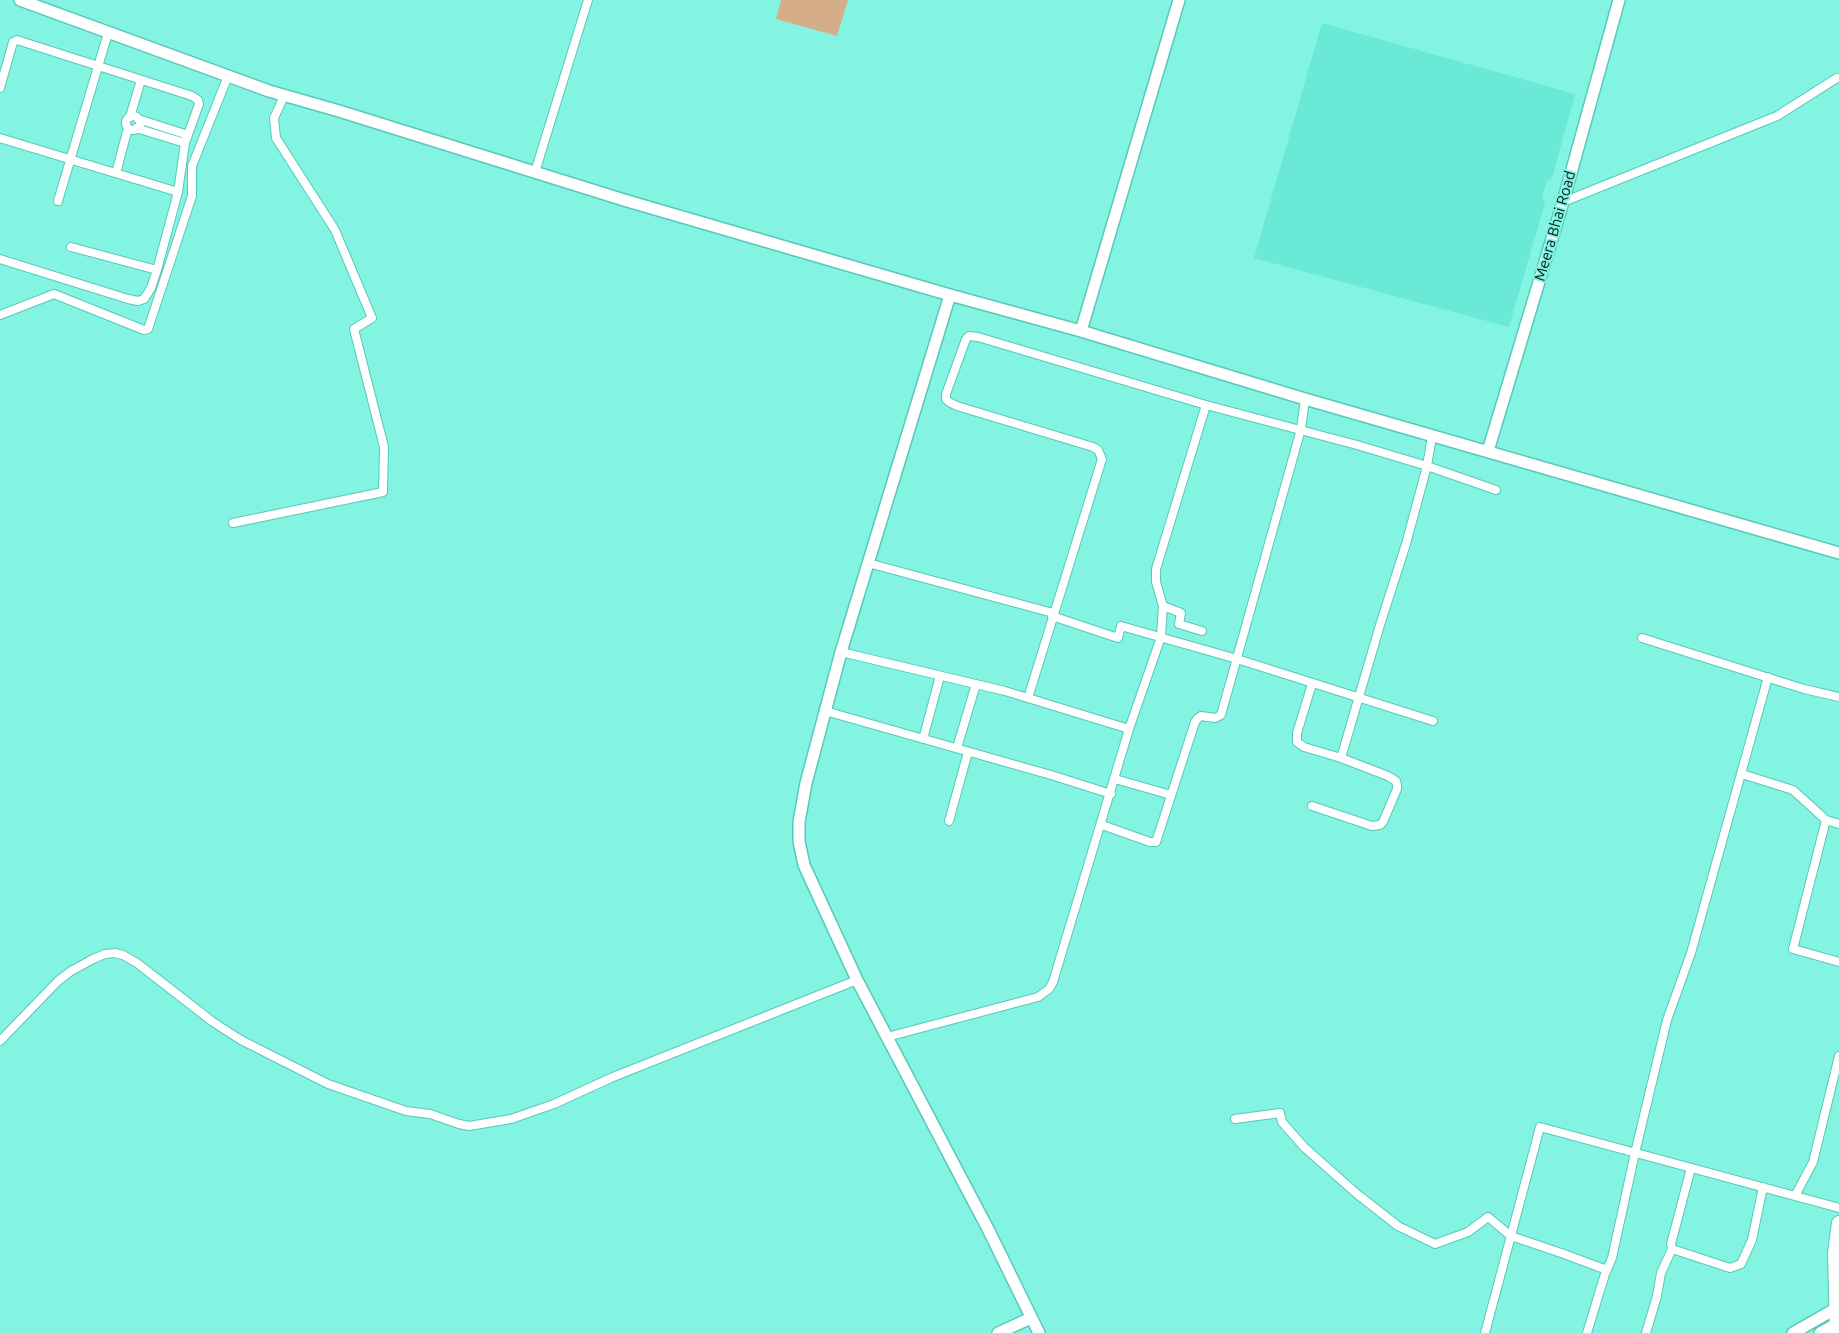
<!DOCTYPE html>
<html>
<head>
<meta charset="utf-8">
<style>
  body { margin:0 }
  canvas { display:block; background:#83f3e2 }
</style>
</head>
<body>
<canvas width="1839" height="1333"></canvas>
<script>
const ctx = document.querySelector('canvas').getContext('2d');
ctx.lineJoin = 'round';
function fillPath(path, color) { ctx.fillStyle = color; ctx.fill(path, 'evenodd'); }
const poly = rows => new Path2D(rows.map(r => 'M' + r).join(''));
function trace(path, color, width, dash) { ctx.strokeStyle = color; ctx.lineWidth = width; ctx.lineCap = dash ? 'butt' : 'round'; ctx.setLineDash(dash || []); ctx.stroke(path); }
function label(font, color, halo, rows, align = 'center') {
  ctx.font = font + ' Ubuntu,sans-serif'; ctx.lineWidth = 4; ctx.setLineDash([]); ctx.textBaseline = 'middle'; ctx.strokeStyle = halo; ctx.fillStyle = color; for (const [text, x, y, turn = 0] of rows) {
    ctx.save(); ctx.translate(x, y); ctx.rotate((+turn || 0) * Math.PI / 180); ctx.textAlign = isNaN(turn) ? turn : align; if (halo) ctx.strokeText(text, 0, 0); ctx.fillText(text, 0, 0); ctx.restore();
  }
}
fillPath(poly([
  [1322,23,1575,94,1552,179,1547,181,1542,198,1545,203,1509,327,1254,258]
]), '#6ae9d6');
fillPath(poly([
  [781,0,848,0,837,36,776,19]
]), '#d6ad89');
const street = poly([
  [0,88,13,42,17,40,192,96,198,100,199,104,185,143,178,192,157,270,151,288,144,299,138,301,128,299,0,259],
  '126 123a7 7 0 1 1 14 0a7 7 0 1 1-14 0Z',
  [130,117,141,80],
  [138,119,188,135],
  [136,128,185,143],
  [0,138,178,192],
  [535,172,588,0],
  [116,173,128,128],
  [58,201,108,33],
  [1563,202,1777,116,1837,78],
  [71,247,157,270],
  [0,315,54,294,144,330,148,329,192,196,192,166,228,76],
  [233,523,383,492,384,447,354,329,372,318,335,230,276,138,274,118,284,96],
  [868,563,1053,613],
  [1163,606,1181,613,1179,624,1202,631],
  [1052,616,1118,638,1121,626,1237,659,1433,721],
  [1642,638,1804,689,1839,697],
  [841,652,1005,691,1129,729],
  [1312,684,1297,733,1297,742,1304,747,1341,758,1388,776,1396,781,1397,785,1397,789,1383,822,1380,825,1372,826,1312,806],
  [1028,698,1102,459,1098,450,1093,447,957,406,949,402,946,399,946,394,966,339,969,336,978,337,1206,405,1357,445,1427,466,1496,490],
  [825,711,1051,775,1111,794],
  [923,739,940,676],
  [957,748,976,684],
  [1341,758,1380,625,1406,544,1427,466,1432,436],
  [1742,774,1793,790,1826,820],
  [1115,779,1171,795],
  [949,821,968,752],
  [1839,824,1826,820,1793,949,1839,962],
  [1102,825,1150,842,1156,842,1195,722,1198,718,1201,716,1215,718,1221,715,1301,429,1305,399],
  [887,1037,1038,997,1049,989,1053,982,1129,729,1161,637,1163,606,1156,582,1156,569,1206,405],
  [0,1041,58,981,71,971,93,959,105,954,115,953,123,955,137,963,213,1022,241,1040,328,1084,406,1111,430,1114,459,1124,469,1126,511,1119,554,1104,613,1077,857,980],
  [1235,1119,1280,1113,1282,1122,1304,1147,1357,1194,1398,1226,1435,1244,1468,1232,1488,1217,1511,1236,1564,1254,1607,1270],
  [1795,1196,1813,1162,1839,1056],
  [1672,1249,1730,1268,1741,1264,1752,1240,1763,1187],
  [1485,1333,1540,1127,1839,1208],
  [1587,1333,1605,1274,1612,1258,1635,1153,1667,1020,1691,953,1768,677],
  [1646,1333,1657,1296,1661,1273,1672,1249,1671,1244,1691,1168]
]);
const secondary = poly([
  [20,0,269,91,339,111,624,200,950,295,1081,331,1305,399,1839,553],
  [950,295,841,652,806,783,799,822,799,841,804,865,857,980,989,1231,1039,1333],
  [1081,331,1179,0],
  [1488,451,1563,202,1619,0],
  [998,1333,1031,1318],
  [1793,1333,1835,1309],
  [1820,1333,1836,1324]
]);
const highway = poly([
  [1837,1333,1835,1253,1839,1223]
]);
trace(street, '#57c9b9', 10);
trace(secondary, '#57c9b9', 14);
trace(highway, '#57c9b9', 16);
trace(street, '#fff', 8);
trace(secondary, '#fff', 11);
trace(highway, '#fff', 14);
label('15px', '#041c19', '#83f3e2', [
  ["Meera Bhai Road",1555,226,-74]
]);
</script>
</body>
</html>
